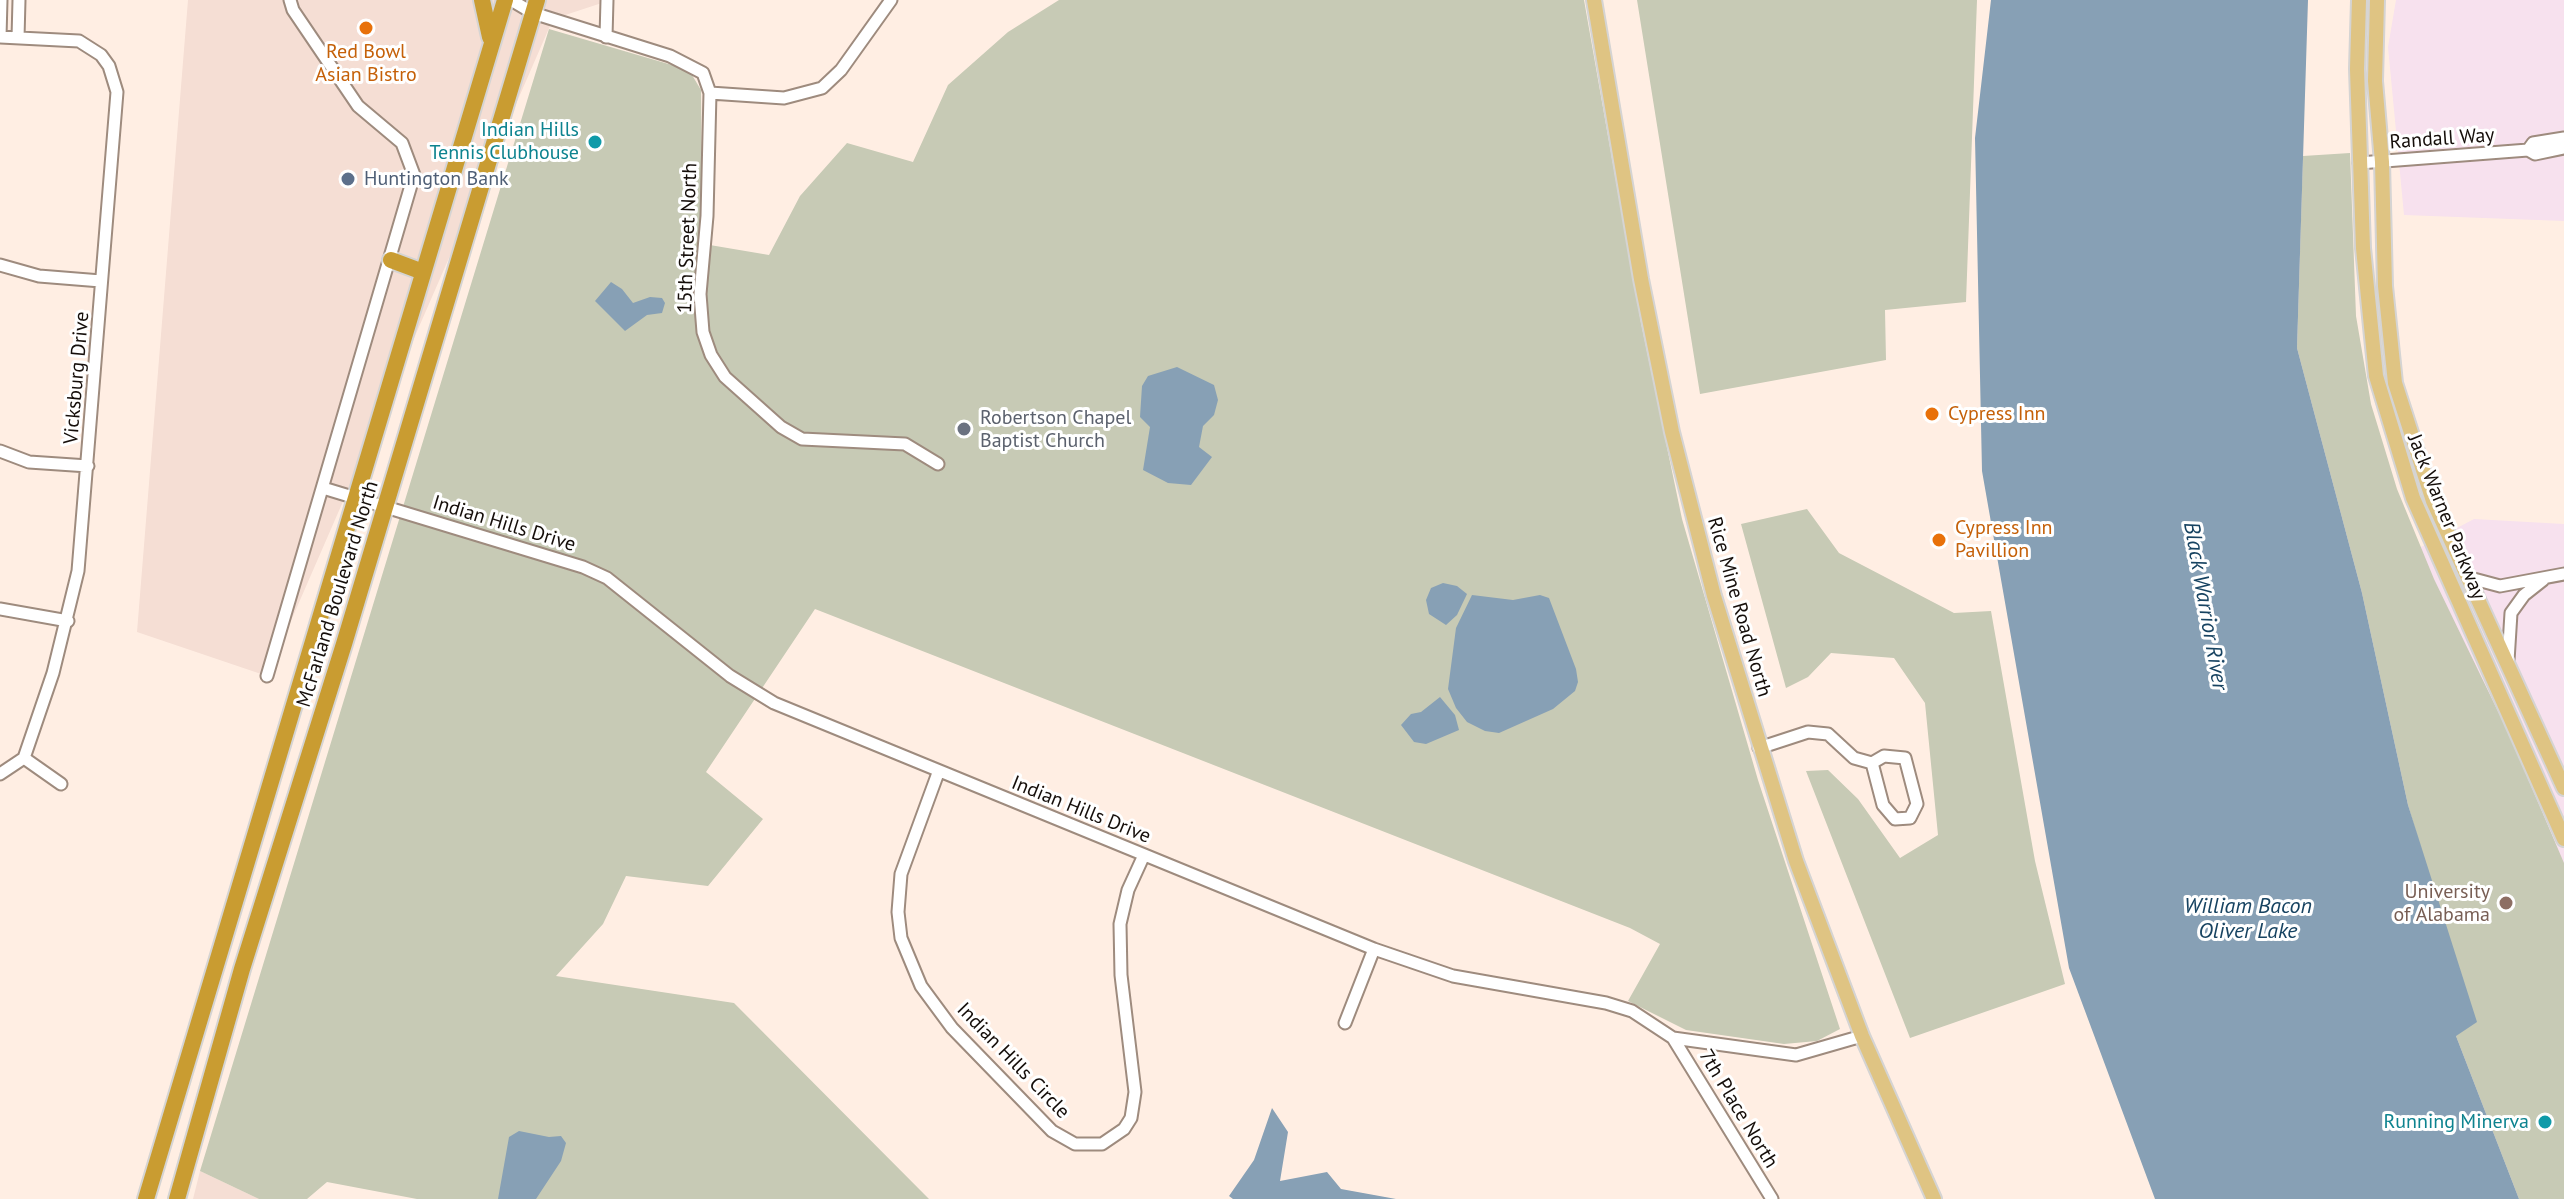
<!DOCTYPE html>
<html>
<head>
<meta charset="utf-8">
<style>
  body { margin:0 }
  canvas { display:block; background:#ffeee3 }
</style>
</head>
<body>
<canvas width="2564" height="1199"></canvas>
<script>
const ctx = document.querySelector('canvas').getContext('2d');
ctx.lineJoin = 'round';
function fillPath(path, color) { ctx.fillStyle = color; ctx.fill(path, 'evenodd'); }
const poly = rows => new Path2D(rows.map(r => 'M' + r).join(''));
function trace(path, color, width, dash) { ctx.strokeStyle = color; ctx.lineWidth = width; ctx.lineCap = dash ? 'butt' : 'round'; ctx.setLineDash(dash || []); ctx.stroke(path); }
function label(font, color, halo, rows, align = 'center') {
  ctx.font = font + ' "PT Sans",sans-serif'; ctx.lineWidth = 6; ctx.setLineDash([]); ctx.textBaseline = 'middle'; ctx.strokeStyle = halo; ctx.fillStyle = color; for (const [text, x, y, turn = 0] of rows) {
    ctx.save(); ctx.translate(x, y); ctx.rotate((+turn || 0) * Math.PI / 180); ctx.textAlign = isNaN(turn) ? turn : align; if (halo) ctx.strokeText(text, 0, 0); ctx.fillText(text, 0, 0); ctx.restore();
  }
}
fillPath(poly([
  [188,0,611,0,553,19,267,676,137,632],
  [200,1171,259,1199,193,1199]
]), '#f5ded4');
fillPath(poly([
  [2396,0,2564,0,2564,221,2404,215,2388,47],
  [2474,519,2564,524,2564,1199,2484,1023,2364,571,2421,547]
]), '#f7e1ee');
fillPath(poly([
  [1059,0,1584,0,1641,323,1682,519,1758,780,1840,1029,1817,1041,1784,1044,1686,1030,1628,1001,1660,944,1630,928,815,609,706,772,763,819,708,886,626,876,603,924,556,976,734,1003,929,1199,417,1199,327,1182,307,1199,259,1199,200,1171,549,29,689,70,701,90,702,198,698,243,769,255,800,196,847,143,913,162,948,85,1008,32],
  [1637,0,1977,0,1966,302,1885,310,1886,360,1700,394],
  [2350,153,2356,316,2371,404,2397,489,2434,579,2508,732,2564,863,2564,1199,2519,1199,2456,1036,2435,896,2408,805,2362,593,2297,348,2303,156],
  [1807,509,1839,553,1954,613,1991,611,2035,861,2065,984,1910,1038,1806,771,1828,770,1858,799,1900,858,1938,835,1925,703,1894,658,1831,653,1808,677,1786,688,1741,524]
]), '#c7cab5');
fillPath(poly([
  [1991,0,2308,0,2297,348,2362,593,2408,805,2477,1022,2456,1036,2519,1199,2155,1199,2069,968,1982,471,1975,138],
  [611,282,622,289,633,303,650,297,662,298,665,303,662,313,647,315,625,331,595,301],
  [1177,367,1214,385,1218,400,1214,415,1203,426,1199,447,1212,457,1191,485,1168,483,1143,470,1150,427,1140,417,1142,386,1148,376],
  [1443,583,1457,586,1467,594,1457,615,1446,625,1429,614,1426,600,1431,588],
  [1472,595,1513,600,1540,595,1549,598,1576,669,1578,682,1575,691,1553,709,1499,733,1485,731,1467,722,1456,708,1448,689,1456,628],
  [1440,697,1455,715,1459,730,1426,744,1414,742,1401,725,1411,714,1421,712],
  [1272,1108,1288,1132,1280,1181,1327,1172,1341,1189,1396,1199,1233,1199,1229,1196,1254,1160],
  [519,1131,549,1137,561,1136,566,1143,561,1161,536,1199,498,1199,509,1137]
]), '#87a0b5');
const minor = poly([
  [511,0,533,13,670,56,703,73,710,93,707,216,700,294,703,332,711,355,725,377,781,427,802,439,905,444,938,464],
  [0,37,79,41,101,55,109,66,117,92,78,571,53,673,24,758,0,774],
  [0,37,1,0],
  [606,37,607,0],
  [18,38,19,0],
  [710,93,784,98,822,88,841,70,891,0],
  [2528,150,2533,143,2564,138],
  [2359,163,2528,150,2535,154,2564,148],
  [0,265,39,276,101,281],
  [0,451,29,462,88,466],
  [323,488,583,567,607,578,730,676,774,703,1374,949,1453,976,1606,1003,1632,1011,1673,1038,1772,1199],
  [2470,578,2500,586,2564,574],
  [0,609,68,621],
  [2508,661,2511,613,2524,595,2543,580],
  [267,676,414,175,402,143,358,106,293,10,290,0],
  [1759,748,1808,732,1828,734,1854,758,1872,763,1883,805,1895,819,1910,818,1917,804,1905,758,1884,756,1872,763],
  [24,758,61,784],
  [938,773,901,874,898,912,901,938,921,986,952,1028,1052,1131,1075,1144,1102,1144,1124,1129,1131,1118,1135,1092,1121,975,1120,924,1128,890,1144,855],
  [1345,1023,1374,949],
  [1673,1038,1796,1055,1862,1036]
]);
const major = poly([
  [1594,0,1641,279,1672,432,1714,596,1796,861,1862,1036,1934,1199],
  [2359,0,2357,69,2363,248,2376,376,2413,498,2564,839],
  [2377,0,2375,81,2382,162,2385,286,2395,383,2433,501,2564,788]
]);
const highway = poly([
  [482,0,490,37],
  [391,260,423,272],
  [146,1199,505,0],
  [177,1199,242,969,344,644,537,0]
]);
trace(minor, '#9e8b7e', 15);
trace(major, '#d5d4d3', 18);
trace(highway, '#d5d4d3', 20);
trace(minor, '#fff', 11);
trace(major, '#dfc483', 14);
trace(highway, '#c99c31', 16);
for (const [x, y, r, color] of [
  [366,28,8,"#e8710a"],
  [595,142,8,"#0f9aa8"],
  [348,179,8,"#5c6f8a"],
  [1932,414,8,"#e8710a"],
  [964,429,8,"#6b7280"],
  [1939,540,8,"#e8710a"],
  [2506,903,8,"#8d6e63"],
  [2545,1122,8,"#0f9aa8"]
]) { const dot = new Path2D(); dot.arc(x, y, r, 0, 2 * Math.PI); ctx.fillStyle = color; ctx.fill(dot); trace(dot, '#fff', 3); }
label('20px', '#c56008', '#fff', [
  ["Red Bowl",366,52,"center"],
  ["Asian Bistro",366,75,"center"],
  ["Cypress Inn",1948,414],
  ["Cypress Inn",1955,528],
  ["Pavillion",1955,551]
], 'left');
label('20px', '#0d838f', '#fff', [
  ["Indian Hills",579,130],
  ["Tennis Clubhouse",579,153],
  ["Running Minerva",2529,1122]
], 'right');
label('20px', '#150e0a', '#fff', [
  ["Randall Way",2442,139,-4],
  ["15th Street North",688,238,-88],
  ["Vicksburg Drive",77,378,-85],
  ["Jack Warner Parkway",2446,517,68],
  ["Indian Hills Drive",504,524,17],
  ["McFarland Boulevard North",338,594,-73],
  ["Rice Mine Road North",1739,607,74],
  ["Indian Hills Drive",1081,810,22],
  ["Indian Hills Circle",1013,1061,46],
  ["7th Place North",1738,1109,59]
]);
label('20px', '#4e5e75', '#fff', [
  ["Huntington Bank",364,179]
], 'left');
label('20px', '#5b616d', '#fff', [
  ["Robertson Chapel",980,418],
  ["Baptist Church",980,441]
], 'left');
label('20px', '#785e54', '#fff', [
  ["University",2490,892],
  ["of Alabama",2490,915]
], 'right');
label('italic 22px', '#174361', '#fff', [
  ["Black Warrior River",2205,606,80],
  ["William Bacon",2248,907],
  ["Oliver Lake",2248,932]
]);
</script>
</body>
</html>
